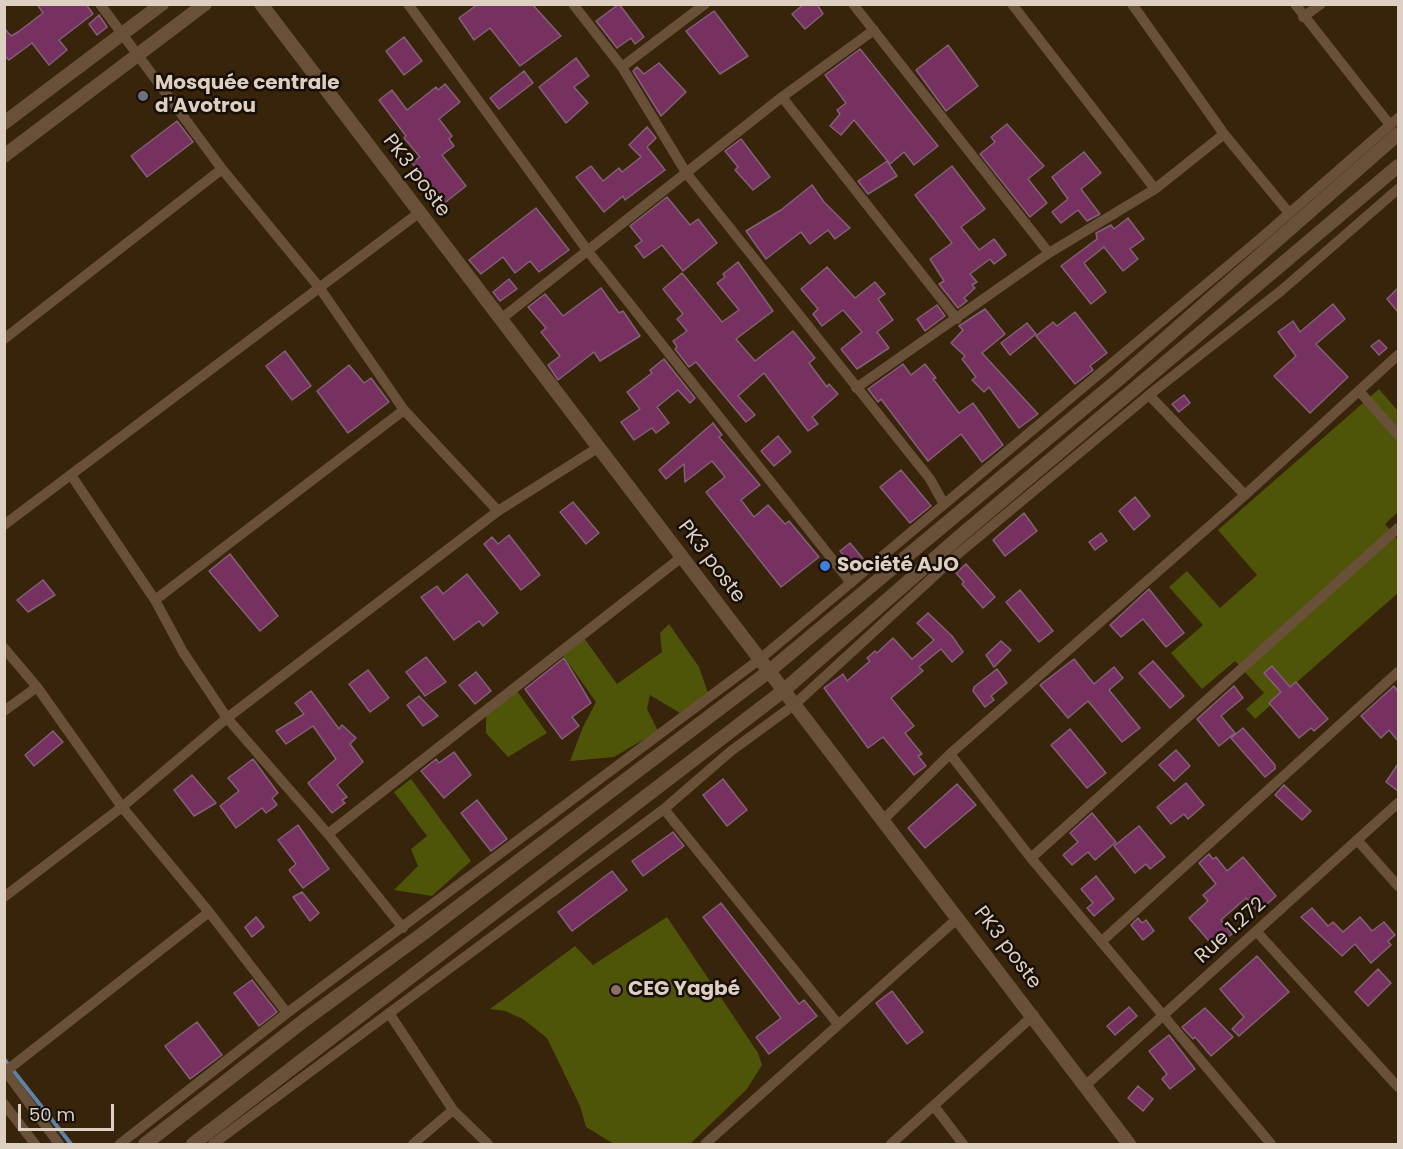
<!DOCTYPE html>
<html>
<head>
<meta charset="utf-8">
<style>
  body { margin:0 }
  #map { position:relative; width:1403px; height:1149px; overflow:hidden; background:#38230b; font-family:Poppins,sans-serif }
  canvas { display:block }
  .frame { position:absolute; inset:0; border:6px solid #ddcfc1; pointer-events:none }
  .scale { position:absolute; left:18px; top:1104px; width:96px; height:27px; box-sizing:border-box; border:3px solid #ddcfc1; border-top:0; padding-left:8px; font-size:18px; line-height:21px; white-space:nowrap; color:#ddcfc1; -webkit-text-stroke:4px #180f06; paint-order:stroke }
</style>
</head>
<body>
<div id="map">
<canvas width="1403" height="1149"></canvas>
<div class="frame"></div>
<div class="scale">50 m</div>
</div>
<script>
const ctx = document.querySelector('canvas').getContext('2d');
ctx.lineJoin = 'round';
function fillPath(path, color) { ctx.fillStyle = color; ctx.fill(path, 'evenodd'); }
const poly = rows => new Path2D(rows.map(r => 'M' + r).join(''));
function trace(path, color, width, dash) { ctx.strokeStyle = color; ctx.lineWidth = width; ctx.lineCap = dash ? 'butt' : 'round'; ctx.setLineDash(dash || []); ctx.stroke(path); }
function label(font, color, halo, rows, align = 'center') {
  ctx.font = font + ' Poppins,sans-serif'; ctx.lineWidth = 5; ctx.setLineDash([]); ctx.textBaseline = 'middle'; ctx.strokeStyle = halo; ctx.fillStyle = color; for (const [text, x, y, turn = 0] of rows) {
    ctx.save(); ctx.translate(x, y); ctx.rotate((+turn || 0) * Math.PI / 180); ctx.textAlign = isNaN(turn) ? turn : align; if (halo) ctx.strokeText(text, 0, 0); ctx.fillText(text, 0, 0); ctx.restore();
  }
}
fillPath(poly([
  [1379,389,1398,411,1398,512,1385,524,1398,540,1398,593,1255,719,1246,709,1264,693,1235,661,1202,689,1171,653,1203,625,1169,587,1187,571,1220,608,1257,575,1218,530],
  [669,624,699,667,708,693,680,713,650,695,647,709,658,731,614,757,570,761,583,727,596,702,562,654,584,638,617,684,662,652,660,633],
  [517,691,547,733,508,757,486,733,486,713],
  [411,779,471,861,432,896,394,890,418,866,411,849,427,836,394,792],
  [667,917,758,1053,762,1065,747,1089,690,1144,614,1144,586,1127,580,1106,547,1038,523,1019,505,1011,490,1009,575,946,593,965]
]), '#4f5508');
trace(poly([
  [4,1059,71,1144]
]), '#5e83a9', 4);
const building = poly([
  [37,4,86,4,93,14,59,40,67,50,49,65,32,43,9,60,4,55,4,28,11,36,18,32,43,13,37,4],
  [478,4,532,4,561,36,520,66,490,28,474,40,459,18,478,4],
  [619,4,644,37,635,44,631,38,617,48,596,21,619,4],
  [804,4,817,4,823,14,805,29,792,14,804,4],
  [714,11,748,56,720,74,686,31,714,11],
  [99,15,107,27,97,35,89,24,99,15],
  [404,37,422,61,404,75,386,51,404,37],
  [948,45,978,86,946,111,916,70,948,45],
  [860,49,938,146,914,165,904,152,890,164,854,120,841,135,830,126,840,114,837,110,846,103,825,75,860,49],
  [576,58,589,76,574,87,588,103,566,123,539,87,576,58],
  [659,63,686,92,661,116,633,71,637,67,644,74,659,63],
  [524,71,533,83,499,109,490,98,524,71],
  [445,84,460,102,439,119,452,136,449,139,454,146,442,155,466,186,442,205,429,188,431,186,412,163,420,157,404,138,406,136,379,100,392,90,407,110,436,87,438,90,445,84],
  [177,121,193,142,147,177,131,156,177,121],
  [1007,124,1044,166,1028,179,1047,203,1030,217,980,154,995,142,991,137,1007,124],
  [647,127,656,138,647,147,665,170,625,200,623,196,604,212,576,177,591,166,603,181,619,168,622,172,641,157,629,145,647,127],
  [741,139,770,177,753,190,735,170,738,167,725,151,741,139],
  [1084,152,1101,173,1081,189,1100,214,1087,221,1078,210,1061,223,1052,212,1068,199,1052,177,1084,152],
  [887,161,897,176,868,194,858,181,887,161],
  [952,166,985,209,961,227,979,250,994,239,1006,255,994,264,990,259,970,274,977,282,972,285,975,288,964,298,967,301,958,308,939,284,944,281,930,259,952,243,915,195,952,166],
  [812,185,824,202,850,228,835,239,828,230,810,244,801,232,766,259,746,231,781,210,812,185],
  [667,197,690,225,698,219,717,243,683,271,662,245,644,258,635,246,642,241,630,226,667,197],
  [536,208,569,250,539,272,530,261,515,273,503,257,481,274,469,260,536,208],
  [1128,218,1144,239,1130,249,1138,259,1123,271,1104,247,1084,263,1106,292,1091,304,1061,266,1097,239,1096,233,1111,225,1114,229,1128,218],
  [738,262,773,311,736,339,755,361,793,331,815,358,809,363,827,387,829,384,838,394,812,417,818,424,808,431,764,373,738,396,755,415,746,422,696,362,689,367,675,349,677,347,673,341,687,331,677,319,683,314,663,289,682,273,722,322,739,310,717,283,725,277,723,274,738,262],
  [827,267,855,298,875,282,885,294,878,299,893,320,877,332,889,348,857,369,841,349,862,332,843,310,822,326,813,314,818,309,801,289,827,267],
  [509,279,517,289,500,301,493,292,509,279],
  [601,288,619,313,623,311,640,336,600,361,594,352,558,380,548,365,560,356,541,332,546,328,528,307,545,294,563,316,601,288],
  [1398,288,1398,312,1387,299,1398,288],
  [1333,304,1345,319,1316,344,1348,377,1310,413,1274,376,1296,356,1278,332,1293,321,1300,332,1333,304],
  [937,305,945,316,925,331,917,319,937,305],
  [985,309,1005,334,982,353,1038,414,1019,428,989,387,984,392,972,380,976,377,962,359,965,356,951,343,963,330,959,326,985,309],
  [1075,312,1107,353,1090,366,1093,370,1075,384,1036,336,1053,322,1057,326,1075,312],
  [1027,323,1036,334,1010,355,1001,343,1027,323],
  [1379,340,1387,348,1379,355,1371,346,1379,340],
  [285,351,311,386,292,400,266,366,285,351],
  [664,359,695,398,690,403,678,390,657,407,669,423,656,433,652,428,634,440,621,422,640,409,627,392,652,373,650,370,664,359],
  [903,364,911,375,925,364,936,378,933,379,959,413,973,403,1003,445,982,462,961,434,928,461,881,399,878,402,868,389,903,364],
  [349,365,364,383,371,378,389,402,348,433,317,391,349,365],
  [1184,395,1190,403,1179,412,1172,404,1184,395],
  [713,423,722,435,719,437,760,485,741,500,754,517,768,505,785,524,789,521,819,557,781,587,706,492,725,477,712,461,685,482,684,464,666,479,659,470,713,423],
  [778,436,791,452,774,466,761,451,778,436],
  [901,470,931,506,910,523,880,487,901,470],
  [1135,497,1150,516,1134,530,1119,511,1135,497],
  [573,502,599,533,586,544,560,512,573,502],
  [1024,513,1037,531,1005,556,993,540,1024,513],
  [1101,533,1107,541,1095,550,1089,542,1101,533],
  [509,535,540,575,521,590,484,544,492,537,498,544,509,535],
  [850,543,865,561,855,569,840,551,850,543],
  [230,554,278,616,260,631,209,571,230,554],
  [966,564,995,597,983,608,962,584,964,582,956,573,966,564],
  [467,574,498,613,483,626,479,621,454,640,421,597,437,586,443,594,467,574],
  [43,580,55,595,28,612,17,600,43,580],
  [1149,589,1184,633,1166,647,1143,619,1121,637,1110,625,1149,589],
  [1020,590,1053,631,1039,642,1006,602,1020,590],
  [928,613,952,636,963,652,952,662,941,649,919,667,923,671,891,698,914,726,905,733,922,754,918,756,926,766,914,775,883,737,868,748,824,688,843,674,847,681,870,661,867,658,875,651,877,653,893,638,912,659,934,640,917,623,928,613],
  [1001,641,1011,650,994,667,986,655,1001,641],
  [426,657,446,682,425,696,406,672,426,657],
  [564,658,591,703,572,717,579,726,562,739,525,689,564,658],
  [1074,659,1094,684,1114,667,1123,678,1109,690,1140,728,1122,742,1088,701,1068,718,1040,685,1074,659],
  [1153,661,1184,696,1170,708,1139,673,1153,661],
  [1272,666,1290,687,1296,682,1328,719,1314,731,1311,728,1299,738,1269,703,1281,692,1264,673,1272,666],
  [997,669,1007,683,991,696,994,700,985,707,973,691,974,687,997,669],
  [368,670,389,698,370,712,349,684,368,670],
  [476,672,491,691,475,704,459,685,476,672],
  [1234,686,1243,698,1221,716,1235,733,1219,746,1197,719,1234,686],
  [1394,686,1398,692,1398,741,1389,730,1381,738,1361,716,1394,686],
  [311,691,339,729,342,725,356,738,350,744,363,762,337,785,347,797,342,800,345,803,332,813,308,783,336,759,313,726,286,744,276,731,304,714,295,703,311,691],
  [419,696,438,716,423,726,407,705,419,696],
  [1243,728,1275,765,1275,769,1265,777,1231,738,1243,728],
  [1070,729,1106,773,1087,788,1051,745,1070,729],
  [53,731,63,742,34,766,25,755,53,731],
  [1176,750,1190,766,1174,781,1159,765,1176,750],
  [454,752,471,775,444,798,421,771,436,759,439,763,454,752],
  [253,759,278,793,272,798,277,805,266,813,262,808,236,828,220,806,239,791,228,778,253,759],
  [1398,764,1398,791,1386,782,1398,764],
  [192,775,216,803,194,816,174,790,192,775],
  [723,779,747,810,727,826,703,795,723,779],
  [1186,783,1204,805,1188,819,1184,814,1171,824,1157,807,1186,783],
  [957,784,976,805,925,848,908,828,957,784],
  [1284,785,1311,811,1302,820,1275,795,1284,785],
  [477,800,507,839,491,851,461,813,477,800],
  [1092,813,1116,842,1095,860,1088,852,1072,865,1063,855,1078,842,1070,833,1092,813],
  [298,825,329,869,303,888,289,870,296,864,278,840,298,825],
  [1139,826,1165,857,1150,869,1146,864,1135,873,1114,846,1139,826],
  [673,832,684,846,643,876,632,861,673,832],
  [1209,854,1213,859,1216,857,1227,871,1243,857,1276,896,1258,912,1246,898,1221,920,1232,934,1215,948,1189,918,1208,901,1203,895,1216,884,1199,863,1209,854],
  [612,871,627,890,572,931,558,912,612,871],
  [1096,876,1114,899,1094,916,1087,908,1093,903,1081,889,1096,876],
  [302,892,319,913,310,921,293,897,302,892],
  [721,903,799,1004,804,1000,817,1016,769,1054,756,1037,781,1018,703,917,721,903],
  [1312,908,1328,926,1333,922,1343,932,1360,917,1372,931,1384,922,1395,935,1388,941,1391,945,1371,963,1355,944,1342,956,1301,917,1312,908],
  [256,917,264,927,252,937,245,927,256,917],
  [1138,918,1142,923,1146,920,1154,931,1143,940,1131,925,1138,918],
  [1257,956,1289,992,1239,1036,1232,1029,1244,1017,1220,989,1257,956],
  [1378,969,1391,983,1368,1006,1355,992,1378,969],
  [252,980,277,1012,259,1026,234,993,252,980],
  [892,991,923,1032,907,1044,876,1003,892,991],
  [1129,1007,1137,1016,1115,1035,1107,1026,1129,1007],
  [1205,1008,1233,1037,1211,1056,1195,1037,1193,1039,1182,1027,1205,1008],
  [197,1022,222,1055,190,1079,165,1046,197,1022],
  [1169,1035,1195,1069,1170,1089,1162,1079,1167,1074,1149,1051,1169,1035],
  [1138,1086,1153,1099,1143,1111,1128,1098,1138,1086]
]);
fillPath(building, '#763160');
trace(building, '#816275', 1.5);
trace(poly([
  [100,4,222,169,319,287,404,410,498,511],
  [408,4,587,250,851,583],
  [573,4,622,67,687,174,930,479,944,504],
  [853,4,1049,253],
  [1012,4,1155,189],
  [1132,4,1224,134,1289,213],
  [1295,4,1390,125],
  [1303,17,1321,4],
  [622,67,705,4],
  [782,97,957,319],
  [501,319,782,97,874,30],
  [4,339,222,169],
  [856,388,1049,253,1155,189,1224,134],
  [1359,391,1398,435],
  [1149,395,1245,495],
  [71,475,155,600,183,652,227,718,328,834,403,928],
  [4,525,420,212],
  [155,600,404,410],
  [4,648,37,687,122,807,209,912,287,1013],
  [4,711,37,687],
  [950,754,1031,858,1271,1144],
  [664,809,838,1024],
  [884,819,950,754,1245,495,1398,355],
  [328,834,683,556],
  [1358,841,1398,886],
  [1031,858,1398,528],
  [4,897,122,807,227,718,498,511,599,447],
  [1257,932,1398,1087],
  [1101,942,1398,672],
  [389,1013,453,1110,488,1144],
  [4,1069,59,1144],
  [6,1071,209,912],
  [1086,1085,1398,803],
  [4,1104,35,1144],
  [934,1106,963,1144],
  [120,1144,287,1013,760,659,1261,238,1398,118],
  [213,1144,664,809,731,751,794,705,958,554,1149,395,1282,290,1398,189],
  [413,1144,453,1110],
  [705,1144,959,917],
  [891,1144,1034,1015]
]), '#685138', 10);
trace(poly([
  [261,4,1129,1144],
  [4,123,162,4],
  [4,156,205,4],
  [145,1144,306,1019,421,935,768,672,1119,379,1398,134],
  [193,1144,783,691,959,537,1398,166]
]), '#685138', 14);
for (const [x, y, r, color] of [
  [143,96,6,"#6b7280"],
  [825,566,6,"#3f7fe0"],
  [616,990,6,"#8d6e63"]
]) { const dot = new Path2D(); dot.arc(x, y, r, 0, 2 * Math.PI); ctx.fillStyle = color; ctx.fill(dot); trace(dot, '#180f06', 2); }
label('bold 20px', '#ddcfc1', '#180f06', [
  ["Mosquée centrale",155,84],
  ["d'Avotrou",155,107],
  ["Société AJO",837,566],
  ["CEG Yagbé",628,990]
], 'left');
label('20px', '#ddcfc1', '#180f06', [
  ["PK3 poste",416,176,53],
  ["PK3 poste",711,562,53],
  ["Rue 1.272",1231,931,-42],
  ["PK3 poste",1007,948,53]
]);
</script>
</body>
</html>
